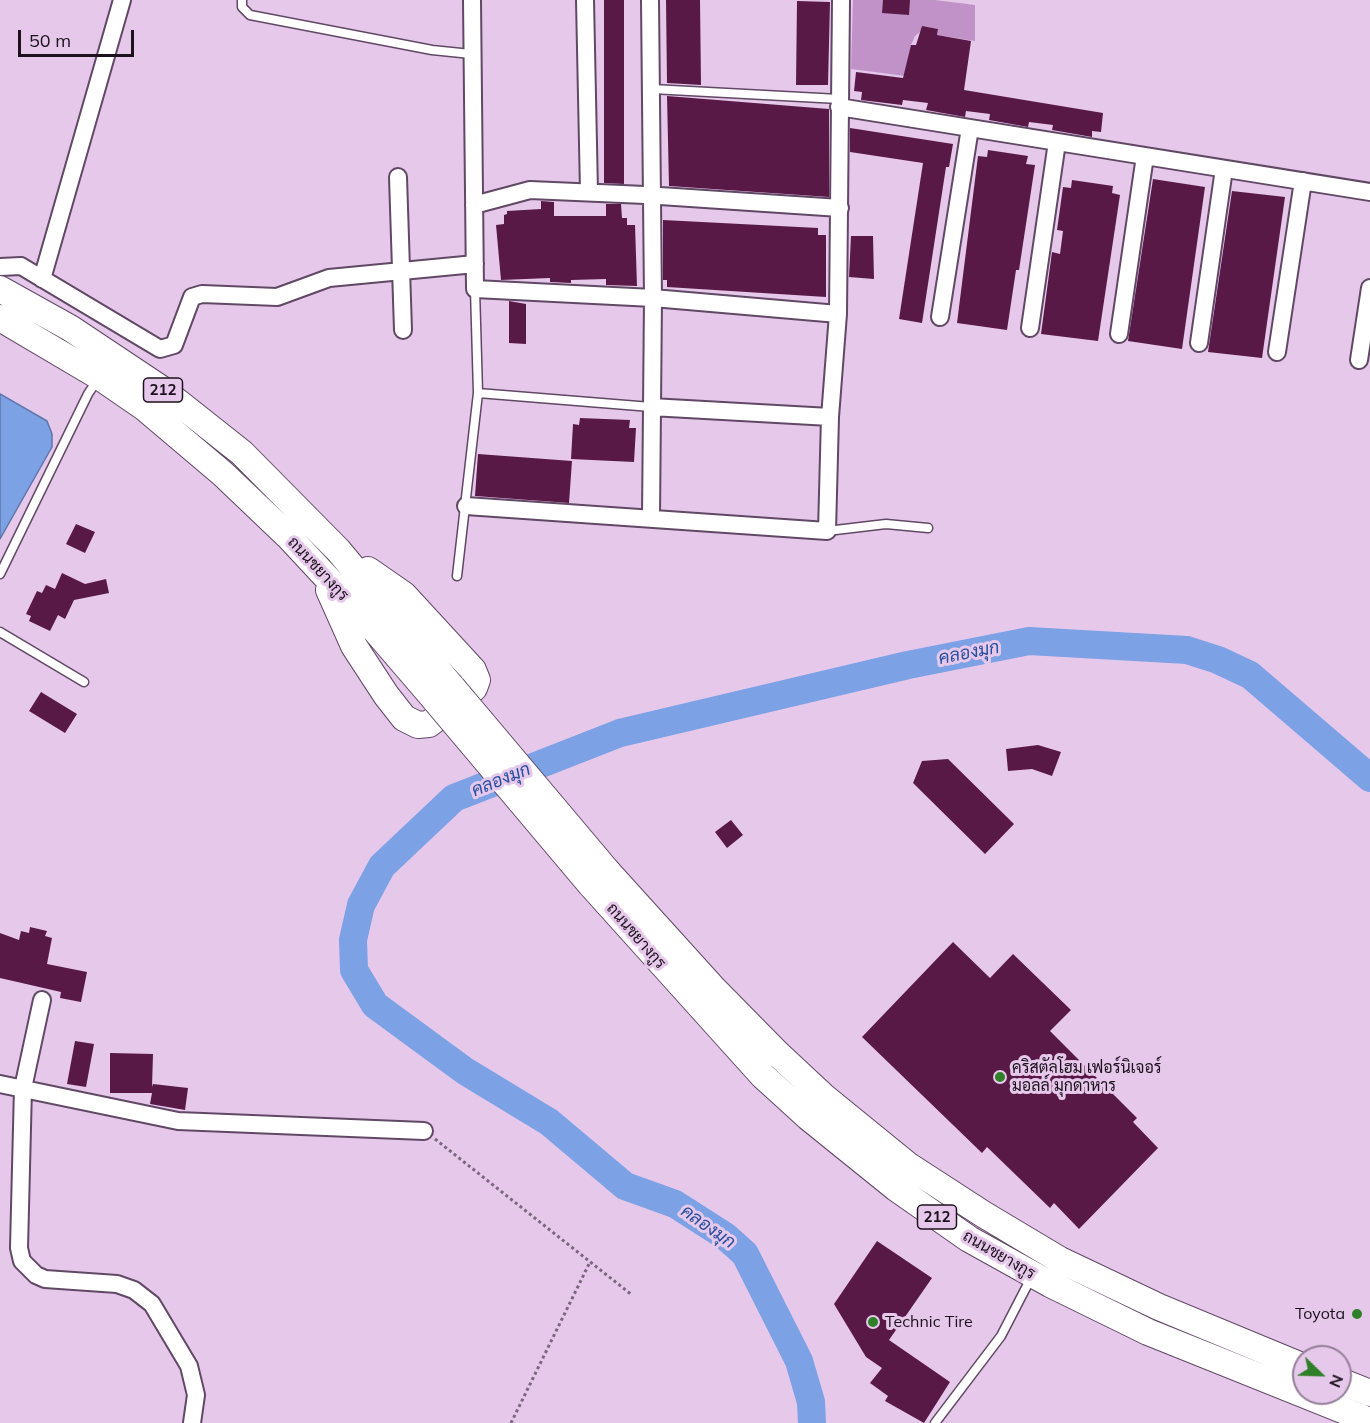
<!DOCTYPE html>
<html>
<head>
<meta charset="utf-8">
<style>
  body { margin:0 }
  #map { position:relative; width:1370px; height:1423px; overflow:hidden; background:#e6c8eb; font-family:Mulish,sans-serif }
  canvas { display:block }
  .north { position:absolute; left:1292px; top:1345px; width:60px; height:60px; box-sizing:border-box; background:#e6c8eb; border:2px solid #957f99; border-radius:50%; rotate:113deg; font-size:16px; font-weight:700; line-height:24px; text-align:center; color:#1c111d }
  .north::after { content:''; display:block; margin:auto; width:21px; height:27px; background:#307f29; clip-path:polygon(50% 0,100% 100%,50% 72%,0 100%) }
  .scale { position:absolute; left:18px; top:30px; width:116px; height:27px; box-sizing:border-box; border:3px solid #1c111d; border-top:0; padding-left:8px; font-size:18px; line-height:21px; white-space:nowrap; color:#1c111d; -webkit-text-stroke:4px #e6c8eb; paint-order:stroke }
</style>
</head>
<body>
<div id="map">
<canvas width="1370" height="1423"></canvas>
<div class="north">N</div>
<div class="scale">50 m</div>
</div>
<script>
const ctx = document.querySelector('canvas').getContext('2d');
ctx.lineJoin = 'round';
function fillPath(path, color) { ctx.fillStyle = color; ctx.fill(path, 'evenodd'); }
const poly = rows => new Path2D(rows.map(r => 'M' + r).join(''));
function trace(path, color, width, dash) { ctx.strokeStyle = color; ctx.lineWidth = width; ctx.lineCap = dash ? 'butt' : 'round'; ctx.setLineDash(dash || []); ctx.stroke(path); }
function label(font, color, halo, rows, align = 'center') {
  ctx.font = font + ' Mulish,Sarabun,sans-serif'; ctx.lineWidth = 6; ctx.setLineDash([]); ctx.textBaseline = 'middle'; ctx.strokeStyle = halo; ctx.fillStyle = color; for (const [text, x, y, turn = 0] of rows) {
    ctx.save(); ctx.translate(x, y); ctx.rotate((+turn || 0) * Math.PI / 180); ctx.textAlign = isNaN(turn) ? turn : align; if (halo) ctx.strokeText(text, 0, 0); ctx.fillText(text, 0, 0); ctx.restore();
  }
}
fillPath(poly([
  [853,0,935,0,975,5,975,41,937,35,938,29,926,27,915,36,911,45,905,76,851,69]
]), '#c092c7');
const water = poly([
  [0,394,47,421,52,434,52,447,0,539,0,394]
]);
fillPath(water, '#7ca1e5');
trace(water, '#5f76a9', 1.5);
trace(poly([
  [812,1423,811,1402,799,1361,745,1254,725,1236,675,1204,625,1186,549,1122,465,1071,375,1005,354,970,353,940,361,905,382,866,454,798,620,733,908,665,1029,641,1187,650,1218,660,1250,675,1370,778]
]), '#7ca1e5', 28);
fillPath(poly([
  [604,0,624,0,624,184,604,183],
  [666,0,700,0,701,85,667,83],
  [883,0,910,0,909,15,882,13],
  [797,1,830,2,828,85,796,85],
  [922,26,938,29,937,35,971,41,964,90,1103,113,1101,132,1092,131,1092,137,1052,130,1053,125,1029,122,1028,127,989,120,990,114,966,111,965,117,926,110,928,103,903,100,902,105,861,100,862,92,854,91,856,72,903,78,911,45,916,45],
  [667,96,829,109,829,197,669,186],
  [850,128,953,144,949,167,946,167,922,323,899,319,923,163,850,152],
  [988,150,1028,156,1026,164,1035,165,1019,270,1016,270,1007,330,957,323,978,156,987,157],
  [1153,179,1205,187,1182,349,1128,341],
  [1072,180,1113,186,1112,193,1120,195,1098,341,1041,334,1052,252,1060,254,1063,231,1057,230,1063,187,1071,188],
  [1232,191,1285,197,1262,358,1208,352],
  [541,201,554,202,554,216,606,216,606,204,621,204,622,218,627,218,627,225,635,225,637,286,606,285,606,279,571,280,571,283,550,282,550,278,501,280,496,225,504,224,504,215,507,214,507,211,541,209],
  [663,220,818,228,818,235,826,235,826,297,667,287,667,280,663,280],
  [851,236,873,236,874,279,849,277],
  [509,301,526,304,526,344,509,343],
  [580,418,630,420,629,428,636,428,634,462,571,459,573,424,579,425],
  [478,454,572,461,569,503,475,496],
  [76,524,95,532,85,553,66,544],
  [62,573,85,584,106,579,109,593,74,600,65,619,58,615,50,631,29,621,31,616,26,614,37,591,42,593,46,585,55,589],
  [41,692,77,714,65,733,29,711],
  [1038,745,1061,752,1052,776,1032,769,1008,771,1006,749],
  [948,759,1014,824,985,854,913,783,922,761],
  [731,820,743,835,727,848,715,832],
  [30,927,47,931,45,936,52,938,47,964,87,972,81,1002,60,998,61,992,0,978,0,933,19,940,21,931,29,933],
  [953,942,990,978,1013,954,1071,1010,1050,1031,1137,1118,1133,1122,1158,1148,1079,1229,1054,1203,1050,1208,987,1147,982,1153,862,1037],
  [75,1041,94,1044,86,1087,67,1084],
  [110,1053,153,1054,152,1087,153,1084,188,1088,185,1110,150,1104,152,1093,110,1093],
  [877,1241,932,1278,889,1340,950,1382,924,1423,885,1401,888,1396,870,1383,882,1368,866,1357,834,1304]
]), '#591946');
const lane = poly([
  [242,0,242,7,250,15,432,50,471,54],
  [652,89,839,99],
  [478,393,651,407],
  [827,531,886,524,928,528],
  [0,574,88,394,98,379],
  [457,576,478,393,475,289],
  [0,632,84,682],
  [935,1423,1001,1336,1032,1276]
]);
const street = poly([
  [472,0,475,289,653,298,838,314],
  [585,0,589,192],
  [650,0,653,298,651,517],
  [839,107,1370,192],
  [398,177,403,330],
  [474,205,530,190,645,195,840,208],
  [0,267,21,266,160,349,174,345,192,297,202,294,277,297,329,278,475,264],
  [42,279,122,0],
  [940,317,970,128],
  [1030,328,1057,142],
  [1119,334,1145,156],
  [1199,343,1224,169],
  [1277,352,1303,181],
  [1359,360,1370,288],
  [651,407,830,417],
  [466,506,827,531,830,417,838,314,841,0],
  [42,1000,23,1088,19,1248,22,1261,36,1275,45,1279,117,1284,134,1290,152,1304,189,1366,196,1395,192,1423],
  [0,1084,178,1121,424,1131]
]);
const primary = poly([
  [0,289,70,328,160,388,242,453,338,550,452,687],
  [0,318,100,377,145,408,223,474,288,536,369,623,436,701],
  [329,590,354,646,386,695,404,718,418,725,429,724,474,688,477,680,473,670,404,595,368,570],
  [607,871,712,987,778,1054,823,1096,909,1166,983,1214,1060,1260,1159,1307,1304,1367],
  [591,885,763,1076,808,1117,896,1188,969,1239,1050,1284,1148,1332,1370,1421],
  [1340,1381,1370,1393]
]);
trace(lane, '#614865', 11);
trace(street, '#614865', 20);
trace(primary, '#614865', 28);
trace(poly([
  [435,1139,632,1295],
  [511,1423,589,1264]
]), '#7b677e', 3, [3, 3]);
trace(lane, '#fff', 8);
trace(street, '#fff', 16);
trace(primary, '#fff', 26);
const primaryBridge = poly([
  [452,687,607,871],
  [436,701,591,885]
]);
trace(primaryBridge, '#614865', 28, []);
trace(primaryBridge, '#fff', 26);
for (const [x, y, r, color] of [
  [1000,1077,6,"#307f29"],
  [1357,1314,6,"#307f29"],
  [873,1322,6,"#307f29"]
]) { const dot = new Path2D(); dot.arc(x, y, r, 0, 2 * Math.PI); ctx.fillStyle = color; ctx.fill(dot); trace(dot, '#e6c8eb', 2); }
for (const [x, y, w] of [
  [163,390,39],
  [937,1217,39]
]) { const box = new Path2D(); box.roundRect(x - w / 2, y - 12, w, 24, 4.5); ctx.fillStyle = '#e6c8eb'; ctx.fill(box); trace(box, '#1c111d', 1.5); }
label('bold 15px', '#1c111d', null, [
  ["212",163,390],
  ["212",937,1217]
]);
label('16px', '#1c111d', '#e6c8eb', [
  ["ถนนชยางกูร",318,569,47],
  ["ถนนชยางกูร",636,936,49],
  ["ถนนชยางกูร",999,1255,30]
]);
label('16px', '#1c111d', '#e6c8eb', [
  ["คริสตัลโฮม เฟอร์นิเจอร์",1012,1068],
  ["มอลล์ มุกดาหาร",1012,1086],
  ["Toyota",1345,1314,"right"],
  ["Technic Tire",885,1322]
], 'left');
label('italic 18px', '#2750a0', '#e6c8eb', [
  ["คลองมุก",969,653,-11],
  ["คลองมุก",501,780,-22],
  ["คลองมุก",708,1227,35]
]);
</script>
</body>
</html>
